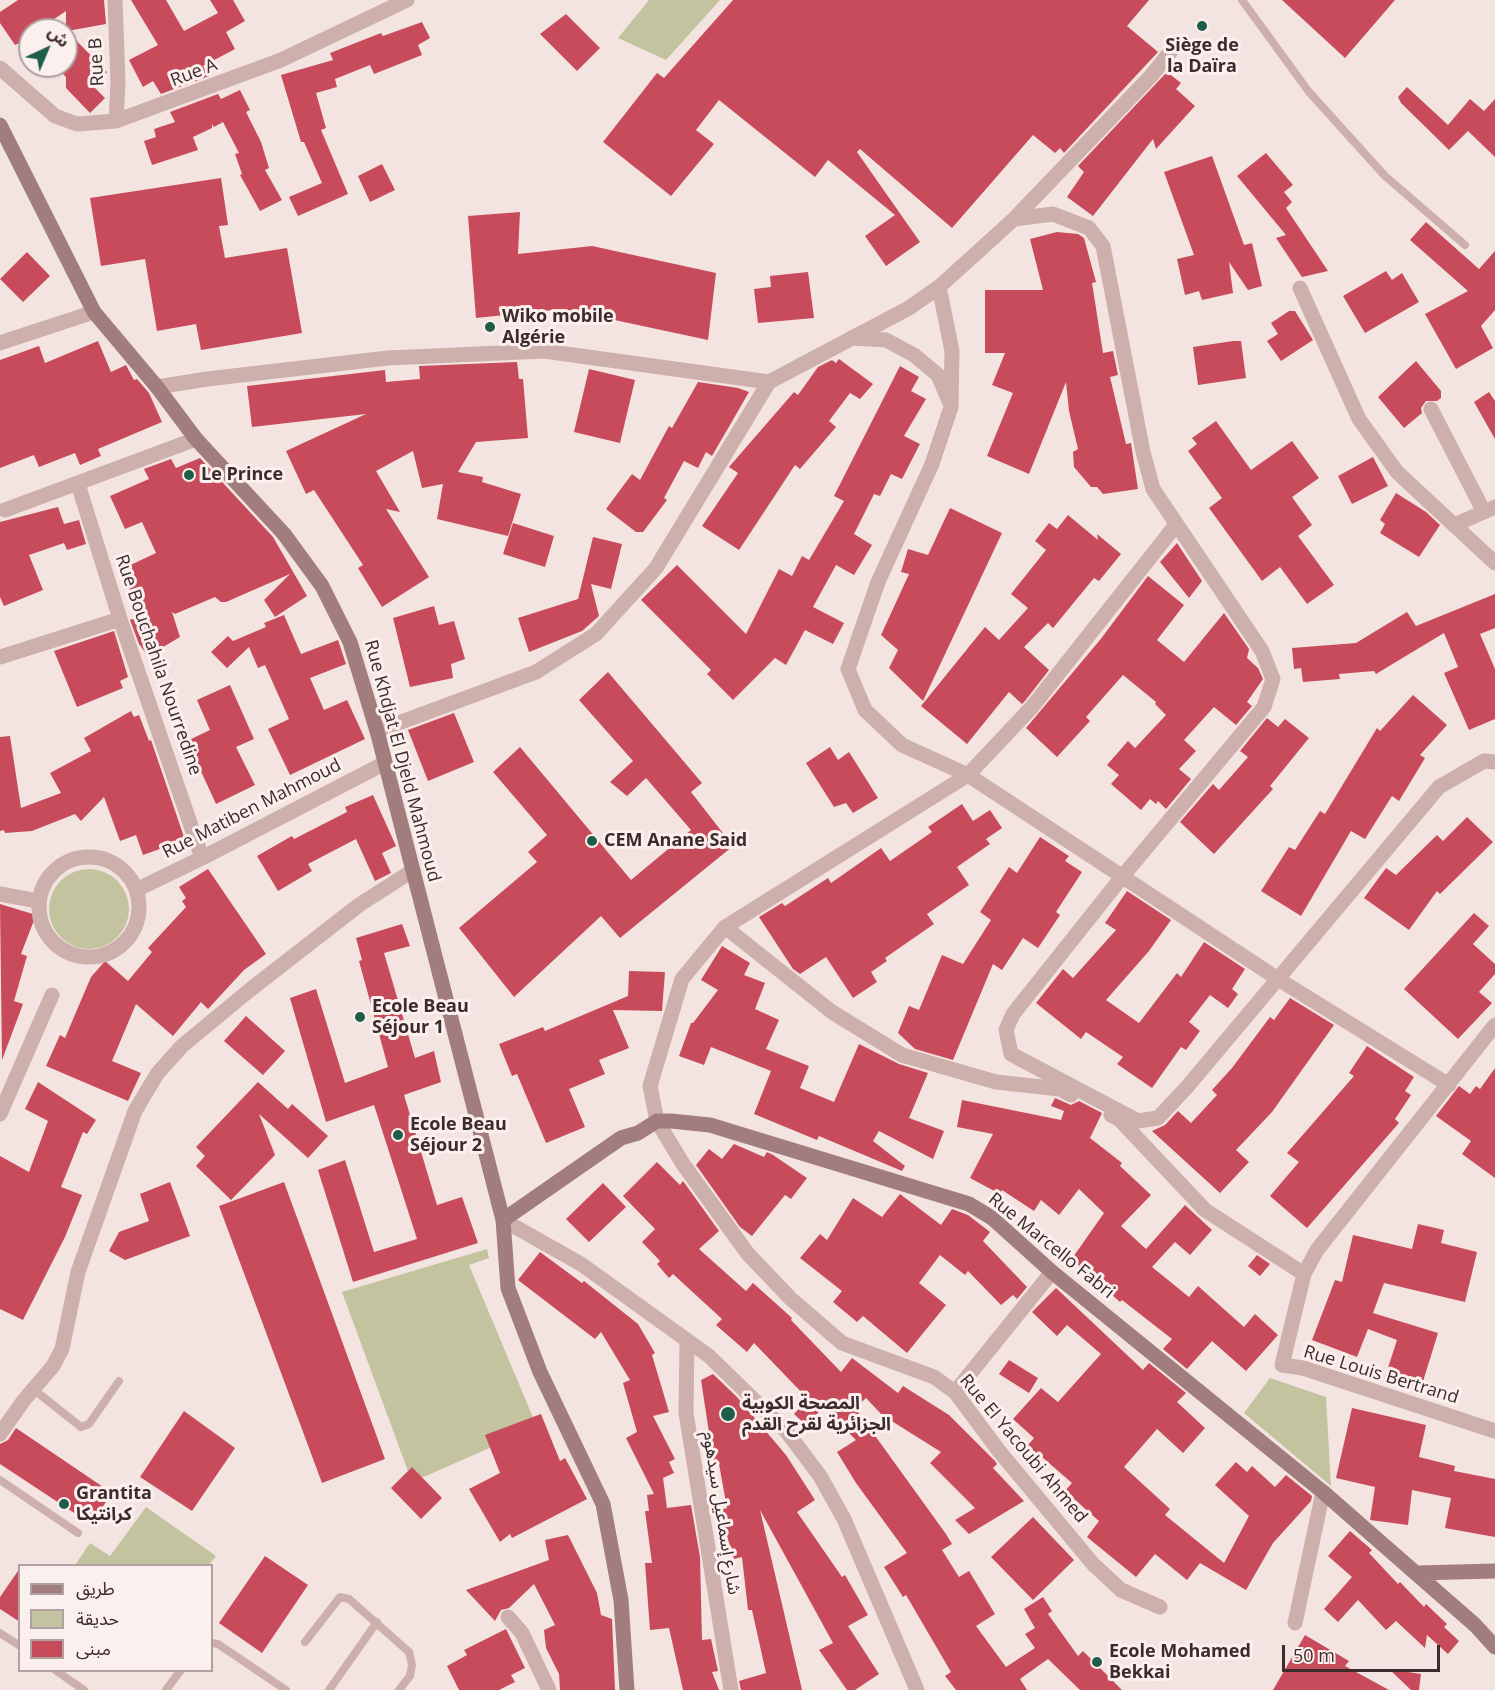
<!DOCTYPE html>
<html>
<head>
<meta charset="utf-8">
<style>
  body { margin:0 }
  #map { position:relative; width:1495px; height:1690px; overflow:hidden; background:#f4e4e1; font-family:"Open Sans","Noto Sans Arabic",sans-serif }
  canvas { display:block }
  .legend { position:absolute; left:18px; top:1564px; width:195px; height:108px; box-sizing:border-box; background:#fbf0ee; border:2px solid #aea1a0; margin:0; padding:8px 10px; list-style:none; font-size:18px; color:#3b2b2c }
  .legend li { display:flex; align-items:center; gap:12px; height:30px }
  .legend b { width:30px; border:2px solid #aea1a0 }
  .north { position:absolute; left:18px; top:18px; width:60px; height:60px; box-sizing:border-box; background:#fbf0ee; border:2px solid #aea1a0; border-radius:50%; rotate:44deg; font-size:16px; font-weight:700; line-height:24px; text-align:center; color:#3b2b2c }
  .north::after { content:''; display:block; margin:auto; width:21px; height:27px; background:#1f5d4b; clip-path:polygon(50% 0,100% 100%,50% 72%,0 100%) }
  .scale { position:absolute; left:1282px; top:1645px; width:158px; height:27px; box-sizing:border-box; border:3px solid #3b2b2c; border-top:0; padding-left:8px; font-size:18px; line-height:21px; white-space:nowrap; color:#3b2b2c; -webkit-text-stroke:4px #fbf0ee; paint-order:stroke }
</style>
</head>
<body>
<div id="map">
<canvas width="1495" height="1690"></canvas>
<ul class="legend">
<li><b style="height:8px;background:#a17d7d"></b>طريق</li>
<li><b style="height:16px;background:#c4c3a0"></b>حديقة</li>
<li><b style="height:16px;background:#c74b5a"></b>مبنى</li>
</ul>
<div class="north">ش</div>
<div class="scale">50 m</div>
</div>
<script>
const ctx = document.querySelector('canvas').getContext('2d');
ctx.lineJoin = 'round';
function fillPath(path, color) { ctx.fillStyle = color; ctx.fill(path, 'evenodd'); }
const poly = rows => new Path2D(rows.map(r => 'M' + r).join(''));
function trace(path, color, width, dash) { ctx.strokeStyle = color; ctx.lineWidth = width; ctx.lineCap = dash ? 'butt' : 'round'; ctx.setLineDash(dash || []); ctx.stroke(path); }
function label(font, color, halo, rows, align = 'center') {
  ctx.font = font + ' "Open Sans","Noto Sans Arabic",sans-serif'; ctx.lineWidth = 6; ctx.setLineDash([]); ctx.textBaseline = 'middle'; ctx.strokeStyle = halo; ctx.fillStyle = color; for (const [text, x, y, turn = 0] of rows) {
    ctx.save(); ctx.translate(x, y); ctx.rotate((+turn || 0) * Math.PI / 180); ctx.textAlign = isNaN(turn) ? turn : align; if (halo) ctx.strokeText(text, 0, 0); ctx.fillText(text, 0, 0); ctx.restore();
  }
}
fillPath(poly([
  [649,0,720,0,666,60,618,38],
  '49 909a40 40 0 1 1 80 0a40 40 0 1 1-80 0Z',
  [487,1249,489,1258,469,1265,537,1427,412,1482,342,1292],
  [1270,1378,1326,1397,1331,1486,1244,1413],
  [146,1507,216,1556,209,1565,75,1565,90,1543,110,1556]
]), '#c4c3a0');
fillPath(poly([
  [18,0,104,0,106,24,67,31,107,72,93,86,105,98,90,113,66,88,66,77,62,73,66,69,66,11,38,30,30,30,30,55,20,43,15,45,0,23,0,12],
  [131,0,166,0,184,31,218,13,210,0,233,0,245,21,226,32,235,49,203,66,209,76,161,94,153,81,143,87,129,60,158,45],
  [733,0,1149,0,1127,26,1158,52,1064,153,1060,148,1055,153,1033,135,952,228,860,149,857,152,920,242,886,266,865,236,895,215,828,160,815,177,719,100,696,130,714,144,671,196,603,142,657,73,664,78],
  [1282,0,1395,0,1345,58],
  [566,14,600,48,577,71,540,34],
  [422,22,430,38,418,45,422,55,374,74,370,65,335,79,337,87,316,93,326,128,321,130,348,194,298,216,289,197,322,183,304,142,301,142,281,75,333,60,330,53,381,33,383,36],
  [1167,72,1181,83,1176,89,1195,106,1156,149,1153,139,1093,216,1067,197,1084,172,1078,166],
  [1407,87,1448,125,1470,99,1484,111,1495,99,1495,157,1468,131,1449,150,1401,103,1398,97],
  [240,90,250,110,246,112,261,142,269,168,265,170,282,200,260,211,240,175,242,174,235,154,239,153,223,122,214,127,212,124,212,128,193,137,198,150,152,165,144,141,156,137,154,129,175,122,170,112,218,94,221,99],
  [1266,153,1293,185,1284,192,1292,202,1286,208,1328,271,1302,277,1276,238,1286,235,1237,176],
  [1212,156,1244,245,1252,243,1262,286,1248,290,1229,262,1233,293,1202,300,1199,291,1185,295,1177,259,1194,255,1164,172],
  [382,164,395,190,370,202,358,176],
  [221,178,228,225,219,226,225,258,287,248,302,333,201,350,196,324,157,331,145,259,101,266,90,198],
  [520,212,518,254,592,246,716,273,708,340,563,309,476,318,468,216],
  [1426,222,1479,269,1495,251,1495,310,1481,326,1493,348,1456,369,1425,314,1468,291,1410,240],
  [1057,232,1078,234,1084,238,1096,282,1092,283,1103,353,1113,351,1118,375,1110,377,1126,444,1131,443,1138,489,1103,494,1097,487,1091,487,1074,467,1073,452,1078,449,1069,411,1066,382,1029,474,987,456,1013,393,992,385,1005,353,985,353,985,290,1043,290,1030,239],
  [27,252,50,276,23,302,0,279],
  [1386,271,1392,280,1402,273,1419,302,1365,333,1343,296],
  [808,272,814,318,758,323,754,289,771,287,770,276],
  [1289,311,1295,311,1313,340,1281,361,1267,341,1278,334,1271,323],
  [98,341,111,372,126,365,134,380,137,379,149,393,162,422,98,449,101,456,80,465,75,453,39,467,34,455,0,468,0,360,39,346,45,363],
  [1233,341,1241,341,1246,378,1198,385,1193,347],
  [839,359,873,384,860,399,850,393,829,421,836,427,800,469,795,465,739,550,702,526,738,473,729,467,794,392,798,395,818,367,832,360,836,363],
  [1416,361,1441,391,1441,398,1437,401,1426,401,1421,408,1422,413,1404,428,1378,397],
  [517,362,519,379,523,379,528,438,476,442,458,472,483,477,482,482,521,494,508,536,437,519,443,484,422,488,413,451,376,471,400,512,386,509,429,577,382,607,358,568,363,565,314,490,306,494,286,451,366,414,252,427,247,386,385,370,386,382,420,379,419,366],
  [900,366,919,377,911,391,926,399,904,436,920,444,902,479,891,474,880,496,874,494,854,534,872,545,854,575,836,565,813,607,844,623,833,644,805,630,786,665,775,658,733,700,707,674,711,670,641,600,677,565,746,634,779,569,792,576,802,556,809,560,844,501,834,496],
  [589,369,635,380,620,443,574,432],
  [698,382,738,388,749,392,712,456,706,452,698,468,684,461,664,498,667,500,643,532,636,532,606,509,632,474,640,480,669,426,672,428],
  [1489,392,1495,401,1495,439,1474,402],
  [1216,421,1251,470,1292,441,1319,478,1292,497,1312,525,1298,536,1334,585,1307,604,1280,567,1262,581,1209,508,1222,498,1188,451,1197,444,1192,438],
  [1373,457,1388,486,1352,504,1338,476],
  [200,458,273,537,307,596,275,617,264,600,290,574,226,602,221,602,215,597,175,614,172,612,180,637,158,650,156,648,145,652,139,644,130,620,140,616,122,569,156,553,142,522,125,529,110,496,149,479,144,469,171,459,176,468],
  [1396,493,1426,512,1440,525,1419,557,1380,533,1385,524,1380,520],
  [58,507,64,524,79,520,86,544,67,550,64,543,29,555,43,590,4,606,0,597,0,522],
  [950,508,1002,533,923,701,889,668,898,650,881,635,909,574,901,572,908,549,928,555],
  [1068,515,1098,540,1097,534,1121,554,1099,581,1094,578,1053,628,1048,623,1024,647,1049,670,1025,701,1022,704,1009,692,967,744,921,706,985,627,999,640,1028,608,1011,594,1046,550,1035,541,1049,523,1057,529],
  [513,523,554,536,545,567,503,554],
  [593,537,622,544,611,589,591,584,599,616,582,631,529,652,518,618,578,599],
  [1177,543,1202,581,1189,598,1160,562],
  [1148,576,1184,605,1157,640,1184,662,1224,613,1249,649,1247,658,1258,668,1263,679,1247,702,1252,706,1236,725,1214,707,1184,740,1196,751,1179,769,1191,779,1166,809,1158,801,1156,804,1150,799,1141,810,1111,784,1119,775,1107,765,1128,741,1135,748,1166,715,1155,704,1156,702,1123,675,1086,717,1090,721,1057,757,1026,728,1100,640],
  [1495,594,1495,628,1480,634,1495,669,1495,719,1469,730,1444,673,1458,667,1444,633,1376,674,1374,671,1339,674,1340,679,1303,682,1301,668,1294,669,1292,648,1356,643,1407,612,1416,626],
  [434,606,439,625,454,621,465,659,451,664,453,678,410,687,393,618],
  [284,615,301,654,338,640,346,664,310,678,324,710,347,700,365,739,290,775,268,729,289,719,265,665,258,668,249,647,227,668,211,652,228,636,233,641,266,627,264,623],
  [114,631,128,677,120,681,123,688,77,707,54,651],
  [608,672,702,783,691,792,733,846,620,938,601,916,514,997,459,928,537,862,528,852,547,835,493,772,520,747,631,880,691,830,646,778,627,796,610,782,633,761,579,700],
  [230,685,254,739,236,747,255,785,216,804,187,741,210,730,197,700],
  [1413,695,1447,725,1420,755,1425,758,1399,801,1392,796,1365,839,1351,831,1301,916,1261,891,1289,847,1295,850,1320,811,1325,814,1377,728,1380,731],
  [131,711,134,717,139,715,149,741,151,740,185,840,143,855,136,835,120,841,104,797,81,821,75,814,32,831,5,833,4,830,0,831,0,737,10,736,21,808,61,793,50,773,91,751,84,738],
  [454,713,474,762,428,781,408,730],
  [1267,718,1278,727,1285,719,1309,738,1270,786,1273,789,1214,854,1180,822,1213,784,1219,790,1248,757,1240,751],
  [830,747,838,760,849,752,878,798,853,813,846,803,834,807,806,763],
  [373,795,396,846,382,853,391,873,375,881,356,839,308,864,312,871,278,891,257,856,292,836,294,839,347,812,345,807],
  [962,804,973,821,990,810,1002,828,986,839,990,844,957,867,969,885,927,914,934,924,885,958,887,961,871,972,877,982,853,998,826,957,800,974,793,969,759,917,782,903,785,906,828,878,831,883,881,848,890,861,932,832,928,827],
  [1467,817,1493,842,1440,894,1437,891,1409,930,1364,898,1386,868,1396,875,1437,835,1443,841],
  [1040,837,1069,856,1065,861,1082,872,1056,912,1060,915,1038,948,1023,938,1002,970,993,964,953,1060,915,1049,898,1033,909,1006,919,1010,942,955,963,964,991,920,980,912,1009,867,1017,873],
  [208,869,266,954,244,970,208,1009,201,1002,173,1036,136,1004,112,1061,141,1073,128,1101,46,1066,60,1035,65,1038,91,977,105,961,128,981,152,952,148,948,186,907,182,901,186,898,179,887],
  [1127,891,1171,920,1149,951,1106,1000,1139,1023,1177,973,1181,977,1204,942,1245,969,1232,989,1238,994,1228,1008,1210,995,1189,1022,1200,1031,1186,1050,1181,1047,1152,1088,1117,1064,1123,1057,1086,1032,1081,1039,1036,1003,1063,969,1073,978,1116,930,1105,923],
  [0,904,36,915,21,954,27,956,14,1001,23,1004,2,1060],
  [1474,913,1489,926,1473,944,1495,964,1495,974,1479,992,1492,1003,1458,1039,1404,989],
  [402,924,410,946,384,953,415,1058,434,1051,441,1082,404,1095,437,1205,462,1197,478,1243,353,1282,318,1170,345,1160,374,1252,417,1239,374,1105,326,1122,290,998,316,989,345,1083,388,1067,359,961,362,960,356,938],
  [722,946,750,963,744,975,765,983,755,1009,779,1020,766,1049,809,1066,800,1088,834,1102,859,1044,899,1064,928,1073,909,1118,944,1131,933,1159,879,1131,873,1141,905,1166,902,1171,819,1136,817,1140,754,1114,771,1071,711,1047,704,1065,679,1056,691,1023,693,1023,718,990,701,980],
  [629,971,665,972,662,1011,613,1010,629,1048,599,1060,605,1074,569,1089,585,1127,546,1143,517,1074,512,1076,499,1044,543,1027,545,1031,628,996],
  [1290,998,1334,1025,1272,1112,1236,1150,1249,1162,1220,1193,1152,1131,1165,1125,1178,1111,1191,1123,1217,1095,1212,1090,1232,1068,1270,1017,1274,1020],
  [246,1016,285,1051,263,1075,224,1041],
  [1367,1046,1414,1077,1405,1091,1411,1095,1395,1119,1399,1123,1307,1228,1270,1196,1299,1162,1287,1153,1354,1076,1349,1073],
  [1495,1068,1495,1178,1462,1154,1471,1141,1436,1116,1459,1086,1470,1094,1476,1086,1480,1089],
  [38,1082,96,1120,87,1134,83,1132,61,1187,82,1195,65,1237,23,1320,0,1309,0,1156,29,1172,48,1121,25,1109],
  [258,1082,288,1109,292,1104,328,1136,308,1158,259,1114,275,1155,231,1200,196,1166,205,1156,196,1147],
  [1055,1098,1071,1105,1079,1101,1102,1113,1090,1138,1122,1163,1120,1166,1151,1195,1121,1226,1146,1249,1185,1205,1212,1230,1190,1255,1175,1242,1152,1267,1189,1297,1198,1286,1244,1327,1255,1314,1278,1335,1246,1371,1212,1341,1187,1369,1163,1349,1172,1339,1122,1300,1120,1302,1102,1286,1105,1283,1071,1260,1104,1213,1079,1189,1059,1215,1041,1200,1034,1211,1002,1190,1000,1194,970,1178,993,1134,957,1127,962,1100,1061,1120,1064,1111,1051,1106],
  [734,1144,764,1157,767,1152,773,1155,807,1178,791,1199,785,1195,752,1236,740,1227,696,1165,709,1149,722,1159],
  [657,1162,680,1185,683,1181,719,1231,699,1249,746,1291,753,1283,792,1318,791,1320,841,1372,852,1358,898,1393,903,1386,949,1415,995,1461,997,1464,993,1468,1024,1501,969,1534,955,1520,975,1508,930,1463,941,1452,882,1415,866,1398,855,1408,946,1534,952,1544,942,1550,959,1577,969,1571,995,1614,976,1626,1006,1667,1035,1648,1025,1634,1035,1628,1024,1609,1043,1597,1052,1611,1048,1614,1078,1656,1083,1651,1122,1690,1080,1690,1048,1659,1020,1679,1027,1690,956,1690,945,1676,951,1672,906,1595,903,1597,884,1567,907,1553,856,1483,837,1452,856,1440,823,1407,807,1426,794,1414,808,1399,754,1343,747,1352,716,1325,722,1319,673,1274,669,1278,657,1264,660,1261,642,1242,655,1229,623,1196],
  [170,1182,190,1236,125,1260,109,1251,119,1232,149,1221,140,1194],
  [284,1182,385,1459,322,1483,219,1206],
  [603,1183,626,1207,589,1242,566,1219],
  [900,1194,941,1225,952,1209,968,1215,990,1232,983,1241,1027,1287,1017,1299,1013,1295,1001,1305,968,1271,965,1275,940,1255,919,1283,946,1305,907,1353,863,1316,857,1322,833,1302,842,1291,800,1258,820,1234,827,1240,853,1198,882,1217],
  [1418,1224,1444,1230,1441,1243,1477,1252,1465,1302,1384,1283,1373,1313,1438,1333,1420,1391,1384,1380,1397,1340,1368,1329,1357,1357,1312,1340,1335,1280,1342,1282,1353,1235,1412,1249],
  [540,1252,582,1283,584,1281,638,1324,655,1353,652,1355,669,1412,653,1416,675,1459,669,1462,674,1473,663,1478,667,1508,691,1505,700,1557,702,1640,711,1639,718,1671,712,1672,719,1690,683,1690,669,1628,650,1630,645,1563,652,1563,645,1511,649,1511,647,1495,654,1494,626,1438,637,1432,623,1383,630,1380,601,1332,595,1339,518,1280],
  [1257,1255,1270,1264,1260,1276,1248,1266],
  [1056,1288,1143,1370,1149,1363,1186,1393,1177,1402,1205,1428,1183,1453,1157,1429,1124,1467,1170,1509,1165,1515,1224,1563,1249,1516,1215,1485,1236,1462,1247,1472,1252,1466,1275,1487,1286,1475,1312,1496,1311,1501,1273,1543,1246,1590,1200,1563,1187,1580,1155,1554,1136,1577,1087,1537,1099,1521,1065,1491,1072,1483,1042,1457,1035,1464,1022,1452,1034,1438,1013,1419,1041,1388,1058,1402,1101,1354,1067,1325,1057,1336,1032,1312],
  [1009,1360,1038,1378,1029,1393,999,1374],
  [713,1374,737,1397,786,1455,815,1500,797,1512,842,1577,845,1575,868,1615,848,1626,879,1674,855,1690,847,1690,819,1650,833,1643,760,1510,802,1690,741,1690,739,1681,766,1673,752,1610,748,1610,742,1557,734,1559,719,1510,727,1508,719,1464,714,1465,701,1380],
  [1352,1408,1426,1425,1419,1457,1455,1466,1454,1471,1495,1479,1495,1537,1445,1528,1451,1498,1412,1490,1408,1525,1370,1520,1375,1487,1336,1478],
  [184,1411,235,1448,192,1511,140,1477],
  [541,1414,560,1461,565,1458,587,1499,512,1538,510,1534,500,1542,469,1489,500,1473,485,1435],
  [16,1428,112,1493,91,1524,0,1464,0,1444,8,1440],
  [412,1467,442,1498,421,1519,391,1488],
  [1033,1517,1074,1560,1033,1600,991,1557],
  [1350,1531,1372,1550,1369,1553,1398,1584,1400,1582,1424,1607,1426,1604,1447,1624,1444,1627,1459,1641,1448,1654,1427,1635,1425,1648,1396,1621,1386,1630,1358,1600,1338,1622,1324,1609,1352,1577,1328,1556],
  [568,1535,597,1593,601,1615,612,1619,615,1690,560,1690,559,1674,546,1648,544,1630,555,1625,534,1584,509,1608,501,1610,495,1621,466,1590,549,1560,545,1540],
  [265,1556,308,1585,262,1653,219,1623],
  [20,1568,20,1622,0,1609,0,1597],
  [506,1629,525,1668,511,1675,515,1682,499,1690,459,1690,447,1666,467,1655,464,1650],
  [1305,1635,1349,1661,1345,1666,1389,1690,1273,1690],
  [1389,1669,1421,1674,1419,1690,1411,1690]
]), '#c74b5a');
trace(poly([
  [1242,0,1309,92,1385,176,1465,245],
  [33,1389,81,1427,89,1424,119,1381],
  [0,1480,78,1533],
  [0,1633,20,1646],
  [305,1642,340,1597,349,1599,409,1652,412,1665,410,1676,399,1690],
  [212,1643,218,1644,286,1690],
  [55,1670,84,1690],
  [166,1690,181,1670],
  [329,1690,377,1622]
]), '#cdafac', 8);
trace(poly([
  [115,0,118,82,116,121],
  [0,68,55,116,77,124,116,121,281,60,407,0],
  [1014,219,1151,76,1171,51],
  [939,287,952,351,951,407,932,464,878,582,848,669,865,710,902,745,968,775,1278,979,1449,1085],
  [1300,288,1359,419,1397,472,1495,563],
  [851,338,886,340,914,355,938,375,949,401],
  [0,343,94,312],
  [157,387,207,379,388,358,544,351,769,382],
  [1431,409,1484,512],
  [78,484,120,619,202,858],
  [5,510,196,439],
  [1454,525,1495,507],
  [0,657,120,619],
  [377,731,536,672,596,634,656,568,769,382,909,308,939,287,1014,219,1053,214,1089,228,1103,246,1143,452,1153,489,1262,651,1273,679,1264,707,1122,877,1013,1014,1006,1030,1011,1054,1138,1121,1158,1118,1187,1087,1439,787,1484,761,1495,762],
  '39 907a50 50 0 1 1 100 0a50 50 0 1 1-100 0Z',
  [136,890,202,858,385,763],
  [0,894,38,901],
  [725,927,832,1012,902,1055,996,1082,1060,1089,1071,1095],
  [0,1114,52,995],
  [1111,1115,1120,1120,1205,1210,1304,1274,1282,1365,1303,1368,1495,1431],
  [503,1220,581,1264,709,1356,787,1432,820,1476,844,1519,917,1690],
  [1304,1274,1317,1250,1495,1025],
  [687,1341,686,1413,731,1690],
  [955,1392,1052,1272],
  [0,1434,24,1400,53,1366,62,1349,78,1272,135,1111,157,1074,182,1046,251,989,359,905,412,871],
  [1160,1607,1121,1590,1093,1564,999,1451,955,1392,934,1377,842,1343,791,1299,748,1254,683,1164,657,1121,650,1086,682,979,725,927,968,775,1032,707,1175,526],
  [508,1617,522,1633,549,1690],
  [1295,1623,1323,1492]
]), '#cdafac', 15);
trace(poly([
  [0,125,94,312,157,387,196,439,284,534,322,586,350,642,377,731,503,1220,508,1288,540,1372,603,1504,621,1600,627,1690],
  [503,1220,621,1138,638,1133,657,1121,671,1121,710,1125,969,1204,992,1218,1052,1272,1323,1492,1475,1625,1495,1647],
  [1417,1573,1495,1571]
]), '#a17d7d', 15);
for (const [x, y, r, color] of [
  [1202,26,6,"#1f5d4b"],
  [490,327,6,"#1f5d4b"],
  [189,475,6,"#1f5d4b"],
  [592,841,6,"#1f5d4b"],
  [360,1017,6,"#1f5d4b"],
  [398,1135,6,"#1f5d4b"],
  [728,1414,8,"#1f5d4b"],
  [64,1504,6,"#1f5d4b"],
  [1097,1662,6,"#1f5d4b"]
]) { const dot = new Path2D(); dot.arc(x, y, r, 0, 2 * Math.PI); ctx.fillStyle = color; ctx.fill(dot); trace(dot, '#fbf0ee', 2); }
label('bold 18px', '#3b2b2c', '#fbf0ee', [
  ["Siège de",1202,46,"center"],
  ["la Daïra",1202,67,"center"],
  ["Wiko mobile",502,317],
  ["Algérie",502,338],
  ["Le Prince",201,475],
  ["CEM Anane Said",604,841],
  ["Ecole Beau",372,1007],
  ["Séjour 1",372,1028],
  ["Ecole Beau",410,1125],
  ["Séjour 2",410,1146],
  ["المصحة الكوبية",742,1404],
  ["الجزائرية لقرح القدم",742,1425],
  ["Grantita",76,1494],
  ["كرانتيكا",76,1515],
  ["Ecole Mohamed",1109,1652],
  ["Bekkai",1109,1673]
], 'left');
label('18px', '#3b2b2c', '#fbf0ee', [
  ["Rue B",97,62,-93],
  ["Rue A",194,73,-21],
  ["Rue Bouchahila Nourredine",158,665,71],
  ["Rue Khdjat El Djeld Mahmoud",402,761,75],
  ["Rue Matiben Mahmoud",252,809,-27],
  ["Rue Marcello Fabri",1051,1246,39],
  ["Rue Louis Bertrand",1381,1375,17],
  ["Rue El Yacoubi Ahmed",1023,1449,50],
  ["شارع إسماعيل سيدهوم",721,1513,81]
]);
</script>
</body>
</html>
